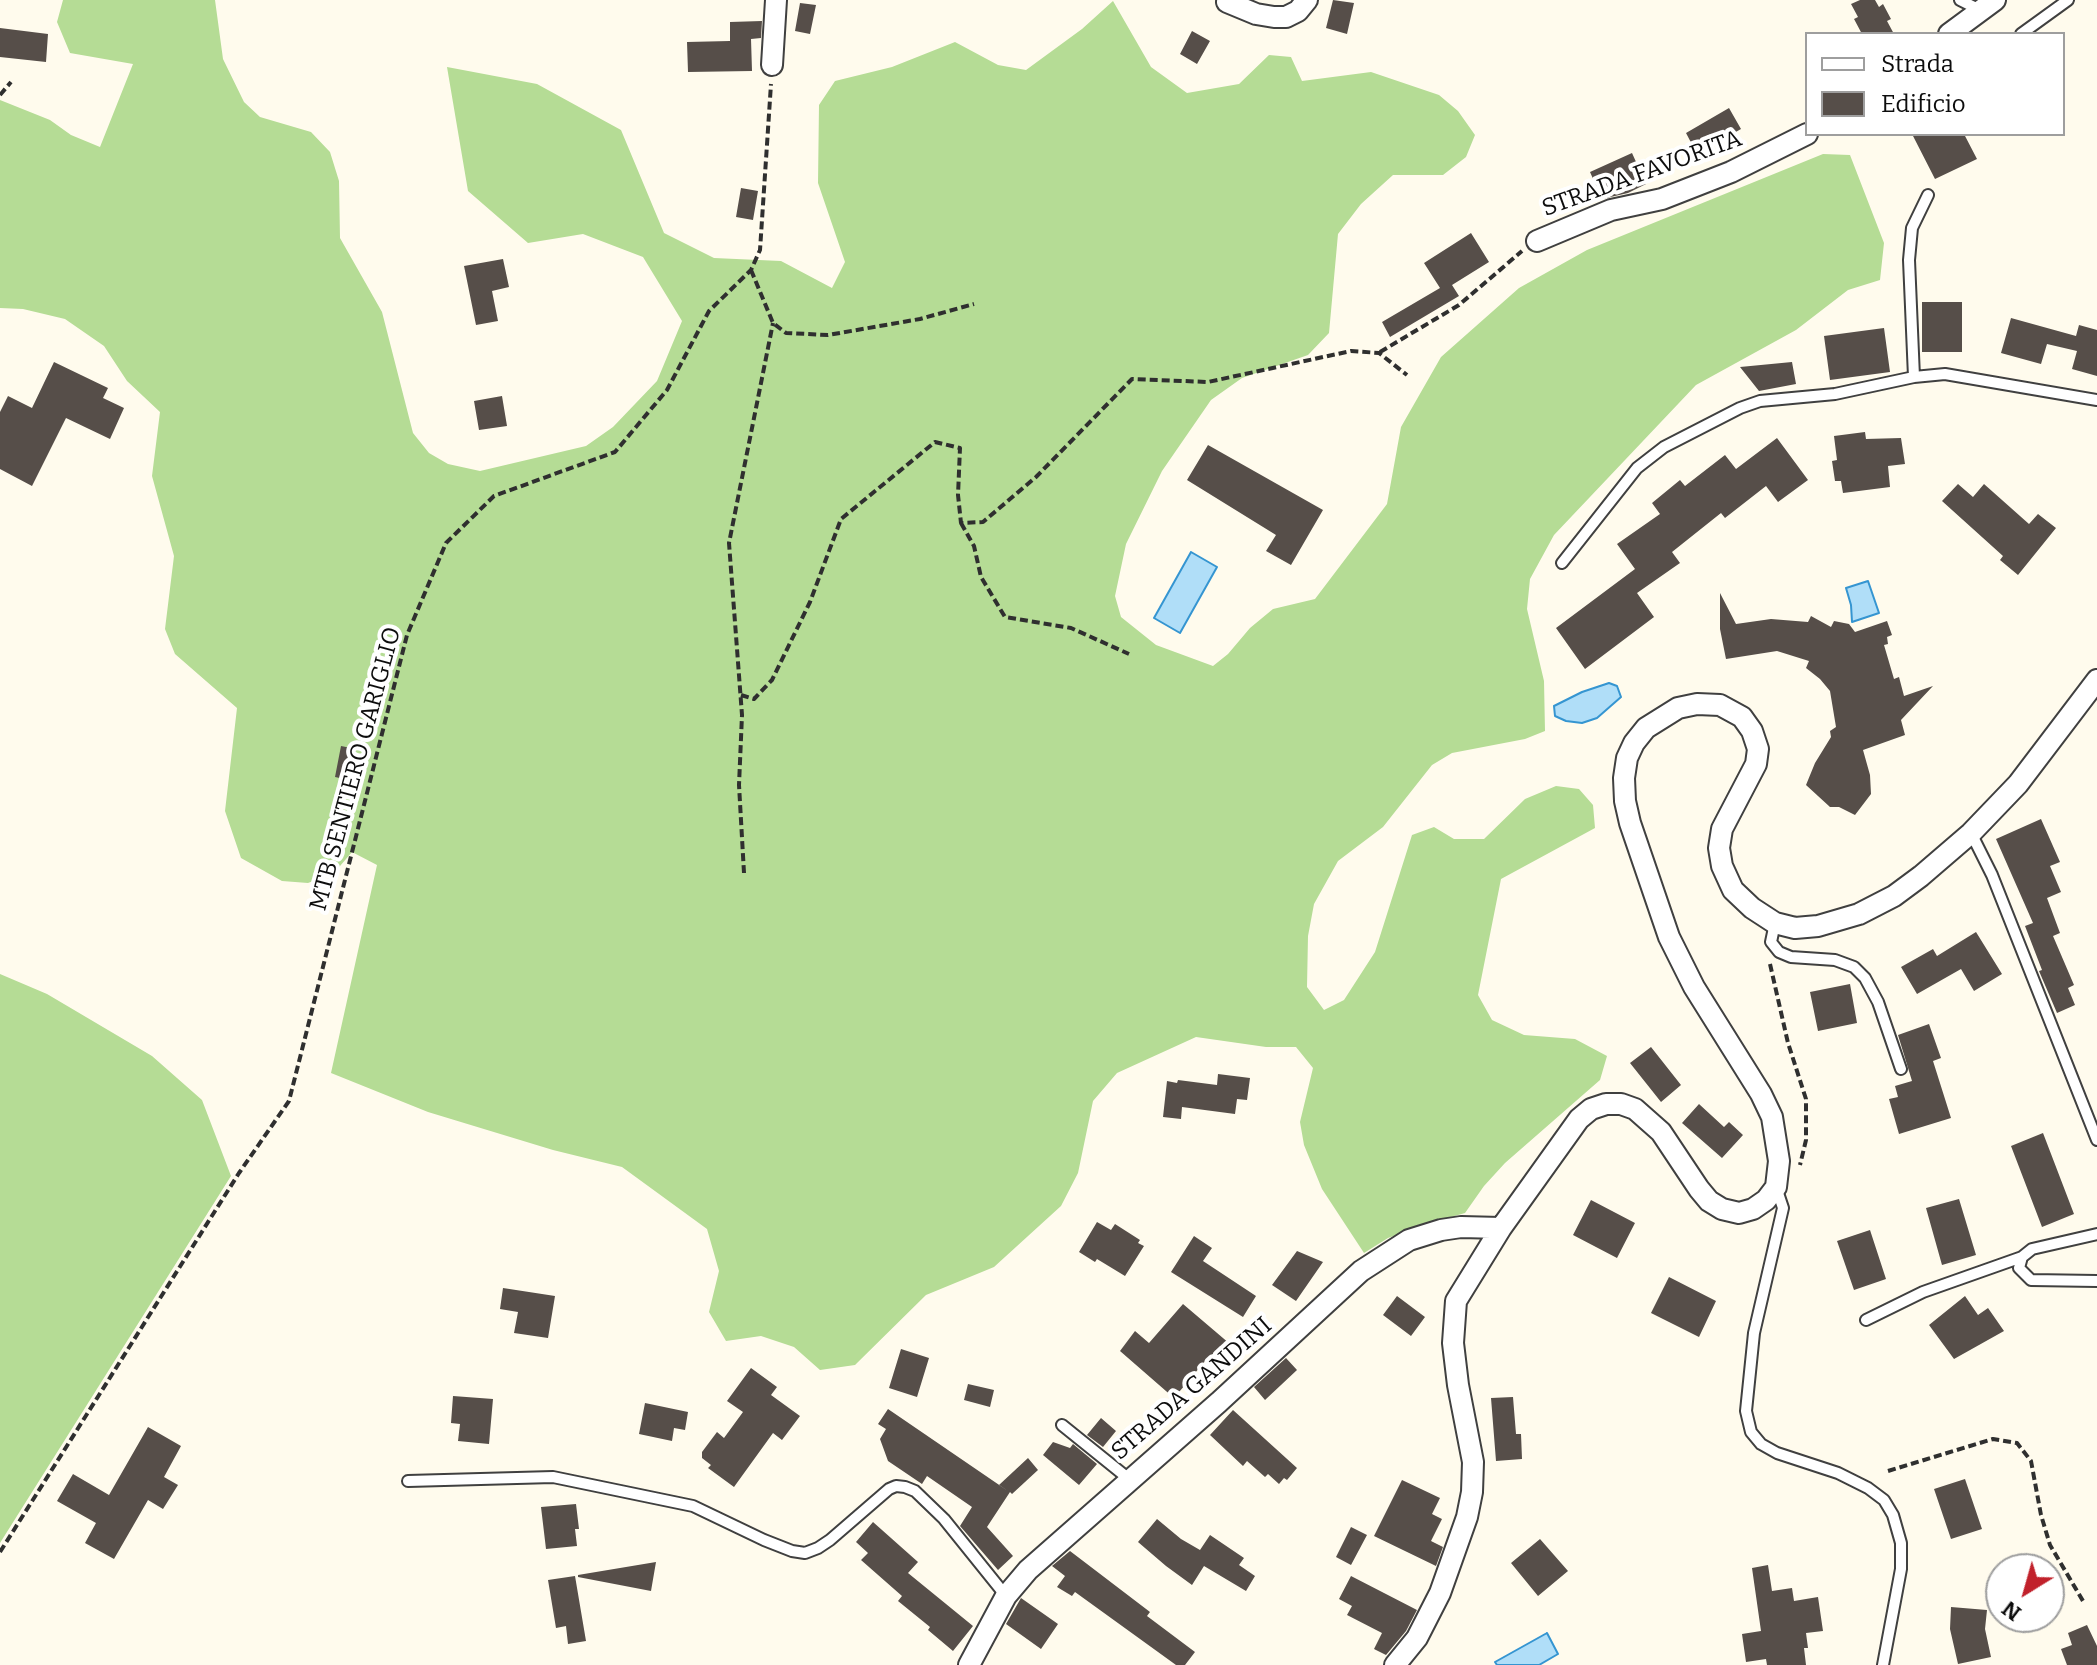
<!DOCTYPE html>
<html>
<head>
<meta charset="utf-8">
<style>
  body { margin:0 }
  #map { position:relative; width:2097px; height:1665px; overflow:hidden; background:#fffbed; font-family:Bitter,serif }
  canvas { display:block }
  .legend { position:absolute; left:1805px; top:32px; width:260px; height:104px; box-sizing:border-box; background:#fff; border:2px solid #9e9e9e; margin:0; padding:10px 14px; list-style:none; font-size:24px; color:#0d0d0d }
  .legend li { display:flex; align-items:center; gap:16px; height:40px }
  .legend b { width:40px; border:2px solid #9e9e9e }
  .north { position:absolute; left:1985px; top:1553px; width:80px; height:80px; box-sizing:border-box; background:#fff; border:2px solid #9e9e9e; border-radius:50%; rotate:217deg; font-size:22px; font-weight:700; line-height:32px; text-align:center; color:#0d0d0d }
  .north::after { content:''; display:block; margin:auto; width:28px; height:36px; background:#c1212b; clip-path:polygon(50% 0,100% 100%,50% 72%,0 100%) }
</style>
</head>
<body>
<div id="map">
<canvas width="2097" height="1665"></canvas>
<ul class="legend">
<li><b style="height:10px;background:#fff"></b>Strada</li>
<li><b style="height:22px;background:#564e49"></b>Edificio</li>
</ul>
<div class="north">N</div>
</div>
<script>
const ctx = document.querySelector('canvas').getContext('2d');
ctx.lineJoin = 'round';
function fillPath(path, color) { ctx.fillStyle = color; ctx.fill(path, 'evenodd'); }
const poly = rows => new Path2D(rows.map(r => 'M' + r).join(''));
function trace(path, color, width, dash) { ctx.strokeStyle = color; ctx.lineWidth = width; ctx.lineCap = dash ? 'butt' : 'round'; ctx.setLineDash(dash || []); ctx.stroke(path); }
function label(font, color, halo, rows, align = 'center') {
  ctx.font = font + ' Bitter,serif'; ctx.lineWidth = 8; ctx.setLineDash([]); ctx.textBaseline = 'middle'; ctx.strokeStyle = halo; ctx.fillStyle = color; for (const [text, x, y, turn = 0] of rows) {
    ctx.save(); ctx.translate(x, y); ctx.rotate((+turn || 0) * Math.PI / 180); ctx.textAlign = isNaN(turn) ? turn : align; if (halo) ctx.strokeText(text, 0, 0); ctx.fillText(text, 0, 0); ctx.restore();
  }
}
fillPath(poly([
  [63,0,215,0,223,59,244,102,260,117,311,132,330,152,339,181,340,238,382,312,413,433,429,453,448,464,480,471,586,446,613,427,657,381,682,321,643,257,583,234,528,243,468,191,447,67,537,84,621,130,664,233,714,258,781,261,832,288,845,262,818,183,819,105,835,81,892,67,955,42,998,65,1026,70,1082,29,1113,1,1151,67,1187,93,1239,84,1269,55,1291,57,1302,81,1371,72,1439,95,1458,111,1475,135,1466,157,1443,175,1393,175,1361,204,1338,234,1329,333,1308,355,1242,378,1211,400,1162,471,1126,544,1115,596,1121,617,1156,645,1213,666,1228,654,1250,628,1273,609,1315,599,1387,504,1401,427,1441,357,1519,288,1587,250,1823,154,1850,155,1884,243,1880,280,1848,290,1796,330,1696,385,1554,535,1530,579,1527,609,1544,681,1545,731,1525,739,1452,753,1432,765,1383,827,1338,861,1314,904,1308,936,1307,987,1324,1010,1344,1000,1375,952,1412,835,1434,827,1454,839,1484,839,1525,799,1556,786,1579,789,1593,805,1595,828,1501,879,1478,995,1492,1020,1524,1035,1575,1039,1607,1056,1600,1080,1505,1163,1484,1186,1465,1213,1433,1222,1388,1238,1364,1253,1322,1189,1304,1145,1300,1122,1313,1068,1296,1047,1266,1047,1196,1037,1117,1073,1093,1101,1078,1173,1061,1206,994,1267,926,1295,855,1365,820,1370,794,1347,761,1336,726,1341,709,1312,719,1271,707,1229,622,1167,553,1150,428,1112,331,1073,377,865,352,852,334,873,308,883,282,881,241,858,225,811,237,708,175,654,165,629,174,556,152,476,160,412,127,381,104,346,65,319,23,309,0,308,0,100,50,120,71,135,100,147,133,64,70,53,57,22],
  [0,974,47,994,152,1056,202,1100,231,1176,0,1543]
]), '#b5dc95');
const water = poly([
  [1191,552,1217,567,1180,633,1154,618,1191,552],
  [1868,581,1879,613,1852,622,1851,605,1846,588,1868,581],
  [1609,683,1617,686,1621,697,1597,718,1582,723,1566,721,1555,716,1554,706,1582,692,1609,683],
  [1547,1633,1558,1654,1539,1665,1497,1665,1495,1662,1547,1633]
]);
fillPath(water, '#b0def8');
trace(water, '#3595d1', 2);
fillPath(poly([
  [1333,0,1354,3,1347,34,1326,28],
  [1860,0,1875,0,1879,7,1883,4,1891,19,1887,21,1894,34,1862,34,1854,19,1858,17,1851,4],
  [800,3,816,5,810,34,795,31],
  [762,21,761,38,751,39,752,71,688,72,687,42,730,41,730,22],
  [0,28,48,34,46,62,0,57],
  [1192,31,1210,41,1197,64,1180,54],
  [1729,108,1741,129,1697,154,1686,133],
  [1912,134,1964,134,1977,159,1935,179],
  [1632,153,1646,184,1628,193,1602,199,1590,172],
  [741,188,758,191,753,220,736,217],
  [1471,233,1489,262,1452,285,1459,296,1390,337,1382,322,1440,288,1424,263],
  [503,259,509,287,492,291,498,321,476,325,464,266],
  [1922,302,1962,302,1962,352,1922,352],
  [2011,318,2076,336,2079,325,2097,330,2097,376,2072,369,2077,351,2047,344,2041,364,2001,353],
  [1884,328,1890,372,1830,380,1824,336],
  [54,362,108,388,103,398,124,408,110,439,66,418,32,486,0,469,0,412,8,396,32,408],
  [1792,362,1796,384,1759,391,1740,367],
  [502,396,507,426,479,430,474,401],
  [1865,432,1866,439,1901,438,1905,464,1888,466,1890,487,1843,493,1841,481,1835,481,1832,461,1837,460,1834,436],
  [1777,438,1808,480,1778,502,1766,486,1725,518,1721,513,1672,552,1680,563,1637,593,1654,617,1585,669,1556,628,1635,569,1617,544,1660,514,1652,503,1680,480,1685,486,1725,455,1736,469],
  [1208,445,1323,510,1291,565,1266,551,1276,535,1187,480],
  [1958,484,1973,497,1984,484,2029,524,2038,514,2056,528,2018,575,2000,560,2003,556,1942,501],
  [1720,593,1736,624,1771,619,1808,622,1811,616,1831,627,1834,621,1849,624,1855,632,1887,621,1892,635,1887,637,1888,644,1884,645,1894,679,1899,677,1904,696,1933,686,1901,720,1905,735,1863,750,1870,775,1871,794,1855,815,1839,807,1830,807,1806,785,1815,763,1831,737,1830,731,1836,727,1830,691,1820,679,1806,668,1809,661,1777,651,1726,659,1720,629],
  [341,746,356,749,349,780,335,777],
  [2041,819,2060,862,2050,866,2061,892,2047,898,2060,933,2053,936,2074,985,2068,988,2075,1005,2057,1013,2039,971,2042,970,2025,926,2033,923,1996,839],
  [1976,932,2002,974,1974,991,1961,969,1917,994,1901,967,1933,949,1937,956],
  [1850,984,1857,1023,1818,1031,1810,992],
  [1929,1024,1941,1058,1933,1061,1951,1118,1899,1134,1889,1099,1898,1097,1895,1086,1912,1081,1898,1035],
  [1651,1047,1681,1085,1661,1102,1630,1063],
  [1218,1074,1250,1078,1247,1100,1237,1099,1235,1114,1182,1107,1181,1119,1163,1117,1167,1081,1177,1083,1178,1080,1217,1085],
  [1699,1104,1724,1127,1729,1122,1743,1135,1722,1158,1682,1123],
  [2043,1133,2074,1214,2042,1227,2011,1146],
  [1959,1199,1976,1255,1942,1265,1926,1208],
  [1591,1200,1635,1223,1617,1258,1573,1235],
  [1097,1222,1111,1230,1115,1224,1140,1240,1138,1243,1144,1246,1125,1276,1097,1259,1095,1262,1079,1252],
  [1870,1230,1886,1279,1854,1290,1837,1241],
  [1194,1236,1212,1248,1203,1261,1256,1296,1243,1317,1171,1272],
  [1297,1251,1323,1262,1296,1301,1272,1285],
  [1669,1277,1716,1301,1699,1337,1651,1313],
  [503,1288,555,1296,548,1338,514,1333,518,1312,500,1309],
  [1397,1296,1425,1317,1411,1336,1383,1315],
  [1965,1296,1978,1315,1988,1308,2004,1331,1954,1359,1929,1325],
  [1183,1304,1230,1344,1220,1356,1215,1352,1206,1360,1174,1398,1120,1351,1135,1331,1149,1343],
  [901,1349,929,1358,917,1397,889,1388],
  [1286,1358,1297,1370,1265,1400,1254,1387],
  [751,1368,777,1387,771,1395,800,1416,782,1440,773,1433,734,1487,708,1468,711,1465,702,1458,702,1452,717,1432,724,1438,743,1412,727,1401],
  [968,1384,994,1390,990,1407,964,1400],
  [453,1396,493,1399,489,1444,458,1441,460,1424,451,1423],
  [1513,1397,1516,1434,1521,1434,1522,1459,1496,1461,1491,1398],
  [645,1403,688,1412,685,1430,674,1428,672,1441,639,1434],
  [888,1409,1008,1491,999,1485,1028,1458,1038,1470,1012,1494,1010,1492,987,1527,1013,1556,998,1570,960,1526,972,1507,927,1476,922,1484,888,1461,880,1439,886,1429,878,1424],
  [1233,1410,1297,1468,1287,1480,1284,1478,1279,1484,1268,1474,1265,1477,1247,1461,1243,1466,1210,1435],
  [1101,1418,1116,1431,1103,1447,1087,1435],
  [148,1427,181,1446,164,1477,178,1485,163,1509,148,1500,114,1559,85,1543,96,1523,57,1501,73,1474,109,1495],
  [1053,1442,1070,1448,1073,1444,1097,1464,1079,1485,1043,1455],
  [1965,1479,1982,1529,1951,1539,1934,1489],
  [1402,1480,1440,1498,1432,1514,1442,1519,1431,1541,1443,1547,1436,1566,1374,1536],
  [576,1504,579,1529,575,1529,577,1546,546,1549,541,1507],
  [1157,1519,1181,1539,1200,1550,1210,1535,1244,1558,1239,1565,1255,1576,1246,1591,1204,1566,1192,1585,1166,1566,1138,1542],
  [873,1522,918,1562,908,1573,973,1626,953,1651,928,1630,930,1627,898,1601,902,1596,861,1560,868,1553,856,1542],
  [1351,1527,1367,1535,1351,1565,1336,1557],
  [1540,1539,1568,1571,1538,1596,1511,1563],
  [1070,1551,1150,1612,1147,1616,1195,1652,1185,1665,1176,1665,1075,1592,1072,1596,1057,1587,1065,1576,1052,1566],
  [656,1562,651,1591,578,1577,578,1575],
  [1768,1565,1772,1591,1792,1588,1794,1601,1818,1597,1823,1631,1806,1633,1808,1648,1804,1648,1806,1665,1767,1665,1766,1659,1746,1662,1742,1634,1761,1631,1752,1568],
  [575,1576,586,1641,568,1644,566,1626,556,1628,548,1580],
  [1351,1576,1417,1610,1406,1631,1386,1655,1374,1649,1382,1633,1347,1615,1352,1606,1339,1599],
  [1021,1598,1058,1624,1041,1649,1006,1624],
  [1951,1607,1987,1610,1985,1629,1991,1657,1958,1664,1950,1629],
  [2087,1625,2097,1646,2097,1665,2067,1665,2061,1649,2072,1645,2068,1633]
]), '#564e49');
const service = poly([
  [1960,0,1980,10],
  [2021,34,2068,0],
  [1914,377,1909,260,1912,228,1928,195],
  [1562,563,1637,468,1664,447,1740,408,1760,401,1835,394,1914,377,1945,374,2097,400],
  [1971,833,1992,875,2097,1140],
  [1775,923,1771,942,1779,952,1791,957,1835,960,1854,967,1865,978,1878,1002,1901,1069],
  [1776,1187,1783,1208,1754,1333,1746,1411,1751,1432,1761,1444,1777,1453,1838,1473,1868,1488,1884,1500,1893,1515,1901,1543,1901,1569,1883,1665],
  [2097,1234,2032,1249,2022,1257,2019,1268,2031,1280,2097,1281],
  [1866,1320,1923,1292,2022,1257],
  [1062,1425,1129,1479],
  [408,1481,553,1477,693,1506,764,1540,792,1551,805,1553,818,1548,830,1540,889,1489,896,1486,905,1487,915,1491,944,1519,1006,1596]
]);
const minor = poly([
  [1227,2,1256,14,1274,17,1286,17,1298,11,1307,0],
  [1949,34,1995,0],
  [772,65,776,0],
  [1537,241,1611,210,1662,199,1731,172,1807,134],
  [969,1665,1006,1596,1028,1570,1219,1402,1361,1271,1409,1240,1441,1230,1461,1227,1501,1228],
  [1395,1665,1417,1638,1440,1593,1467,1517,1472,1492,1473,1462,1458,1385,1453,1343,1456,1301,1501,1228,1579,1119,1591,1109,1606,1104,1621,1104,1635,1109,1661,1132,1699,1189,1709,1201,1722,1209,1739,1213,1753,1209,1766,1200,1776,1187,1779,1161,1772,1117,1761,1094,1694,987,1669,937,1630,823,1625,801,1624,778,1627,758,1634,743,1646,728,1678,708,1697,704,1720,705,1742,717,1752,731,1758,749,1756,764,1722,829,1719,848,1722,866,1733,890,1752,908,1775,923,1795,928,1818,926,1859,914,1894,896,1921,876,1971,833,2018,784,2097,680]
]);
trace(service, '#404040', 14);
trace(minor, '#404040', 24);
trace(poly([
  [0,95,11,82],
  [751,270,773,323,786,333,828,335,920,319,974,304],
  [1380,352,1459,305,1522,251],
  [961,523,974,546,981,577,1005,617,1071,628,1129,654],
  [741,695,754,699,772,680,810,602,841,519,935,442,960,448,958,495,961,523,983,522,1036,477,1132,379,1208,382,1351,351,1379,353,1407,375],
  [744,873,739,785,742,715,729,543,773,323],
  [1770,964,1788,1043,1806,1099,1806,1140,1800,1165],
  [1888,1471,1993,1439,2017,1443,2031,1461,2041,1515,2050,1545,2083,1601],
  [0,1552,239,1173,289,1101,407,635,446,543,494,496,615,452,667,390,709,311,751,270,760,250,771,84]
]), '#2f2f2f', 4, [8, 4]);
trace(service, '#fff', 10);
trace(minor, '#fff', 20);
label('24px', '#0d0d0d', '#fff', [
  ["STRADA FAVORITA",1642,174,-20],
  ["MTB SENTIERO GARIGLIO",356,769,-75],
  ["STRADA GANDINI",1192,1389,-41]
]);
</script>
</body>
</html>
